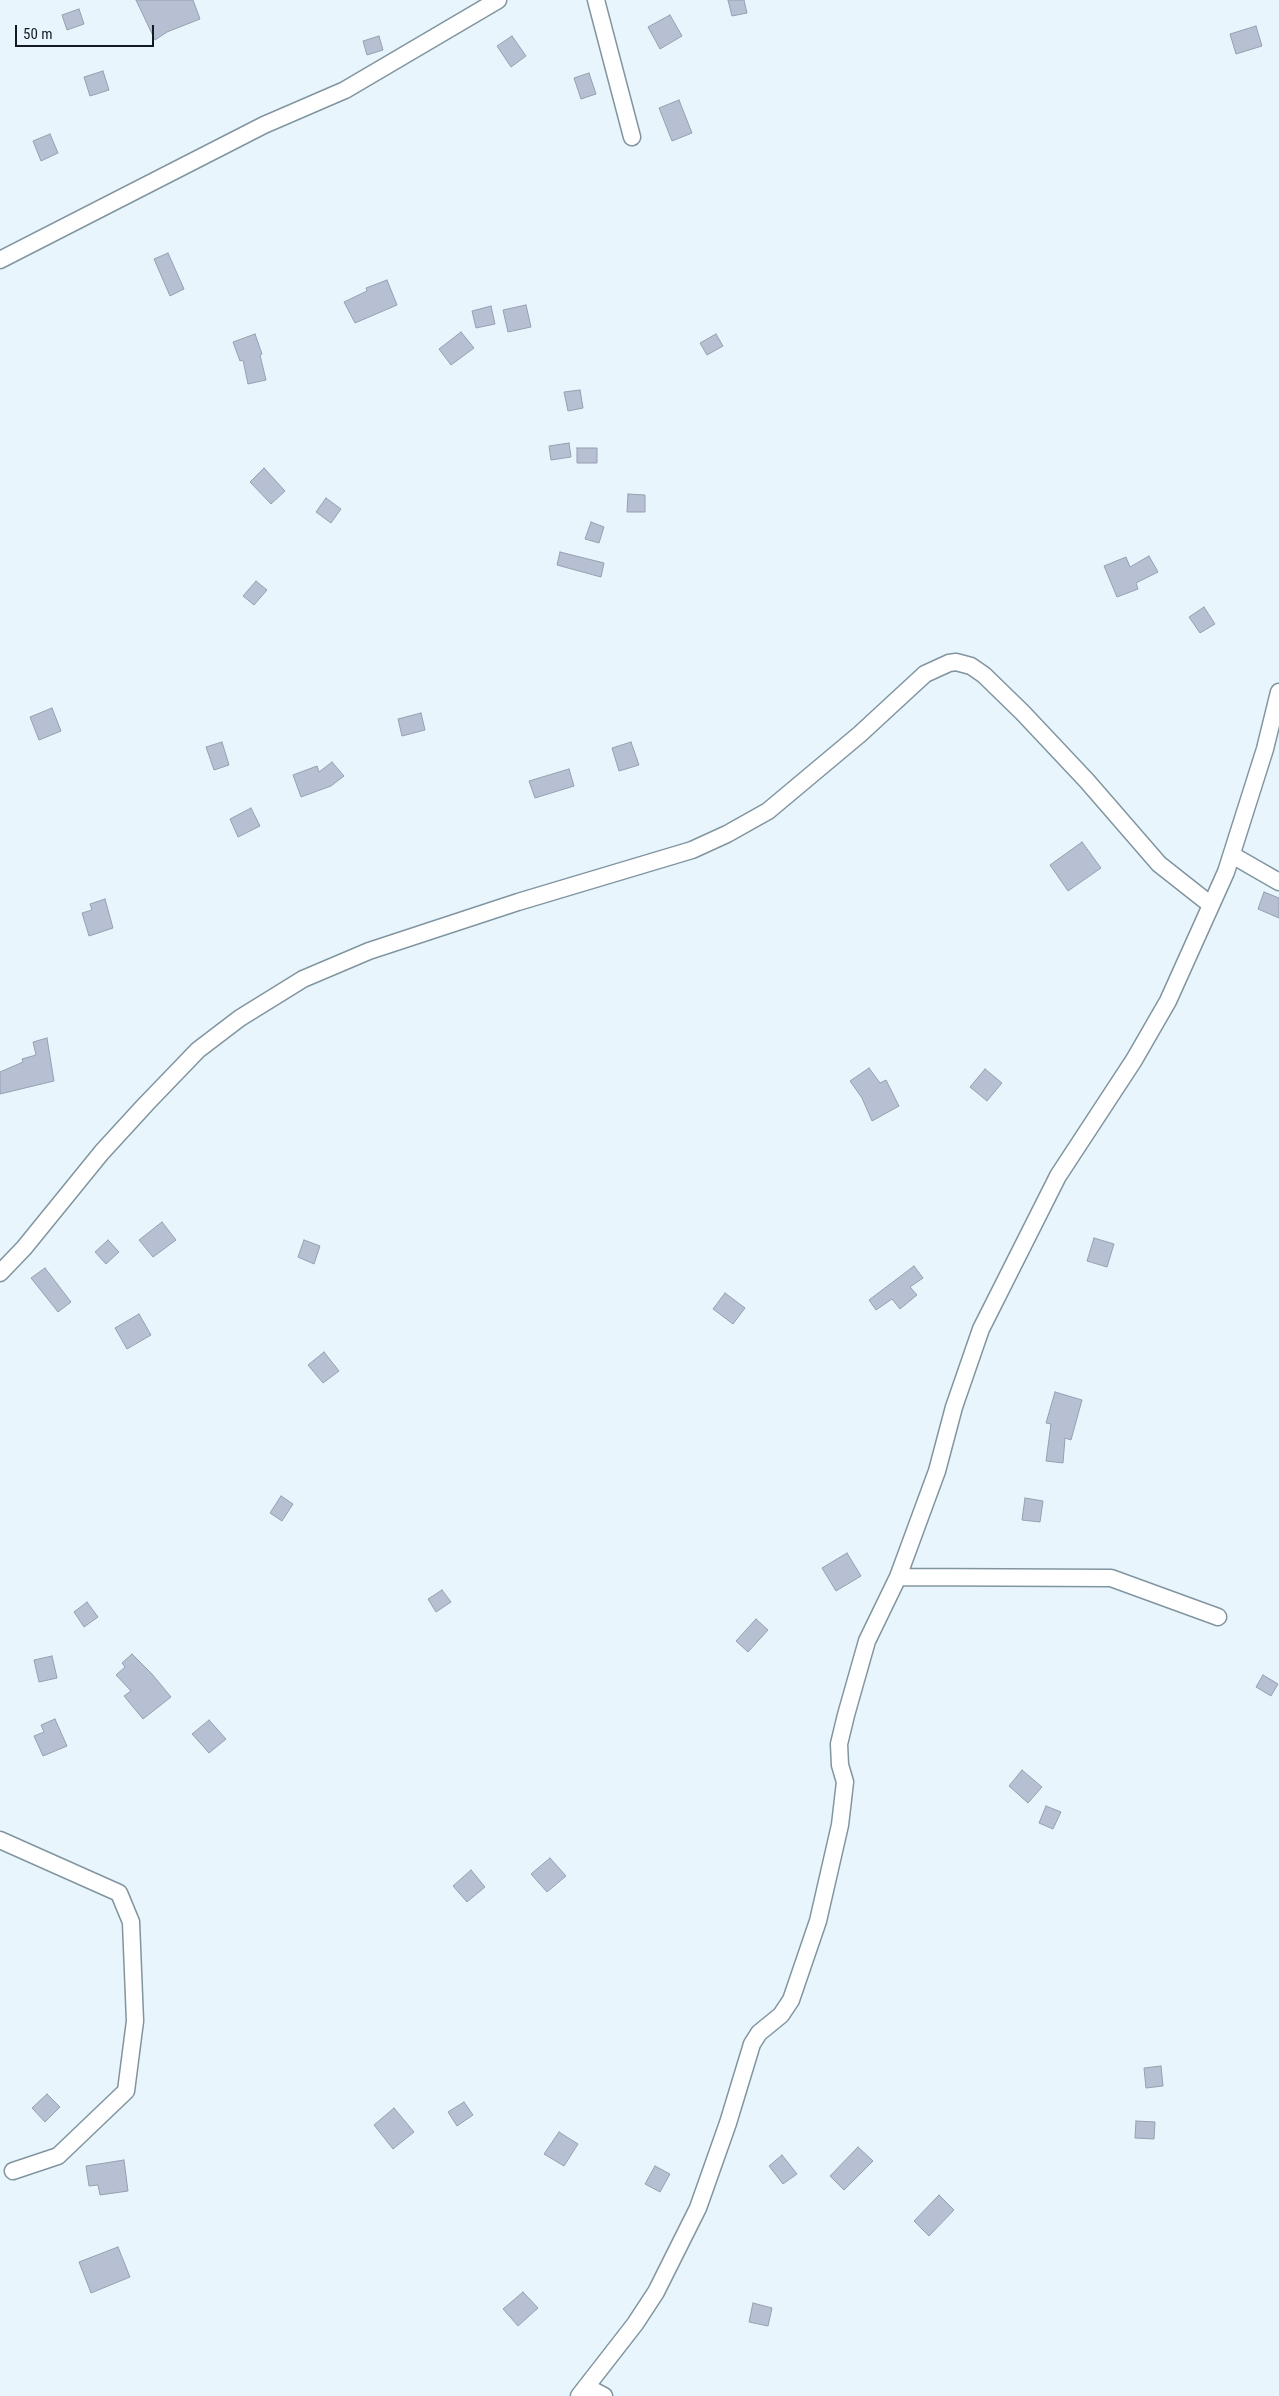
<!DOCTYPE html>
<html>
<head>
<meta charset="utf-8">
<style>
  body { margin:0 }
  #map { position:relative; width:1279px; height:2396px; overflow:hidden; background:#e8f5fc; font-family:"Roboto Condensed",sans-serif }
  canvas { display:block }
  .scale { position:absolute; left:15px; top:25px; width:139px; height:22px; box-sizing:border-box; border:2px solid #141b20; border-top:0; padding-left:6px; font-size:15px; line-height:18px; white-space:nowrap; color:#141b20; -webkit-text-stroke:4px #e8f5fc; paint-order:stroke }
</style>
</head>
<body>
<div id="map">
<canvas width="1279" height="2396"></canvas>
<div class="scale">50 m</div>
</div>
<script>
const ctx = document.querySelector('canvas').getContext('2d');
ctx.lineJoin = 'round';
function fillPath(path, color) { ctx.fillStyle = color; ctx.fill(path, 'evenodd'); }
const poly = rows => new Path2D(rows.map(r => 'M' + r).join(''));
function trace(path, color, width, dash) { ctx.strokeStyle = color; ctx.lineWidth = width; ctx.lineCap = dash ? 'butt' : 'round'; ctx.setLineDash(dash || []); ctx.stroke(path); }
const building = poly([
  [136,0,193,0,200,19,167,32,155,40,136,0],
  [728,0,744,0,747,13,732,16,728,0],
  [79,9,84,24,67,30,62,15,79,9],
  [670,15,682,36,660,49,648,27,670,15],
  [1256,26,1262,46,1236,54,1230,34,1256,26],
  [379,36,383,50,367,55,363,41,379,36],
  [512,36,526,56,511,67,497,46,512,36],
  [103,71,109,90,90,96,84,77,103,71],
  [589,73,596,94,581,99,574,78,589,73],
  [679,100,692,133,672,141,659,108,679,100],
  [50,134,58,153,41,161,33,141,50,134],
  [168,253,184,289,170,296,154,259,168,253],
  [387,280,397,305,355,323,344,302,367,291,366,288,387,280],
  [526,305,531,327,508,332,503,310,526,305],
  [491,306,495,324,476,328,472,311,491,306],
  [461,332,474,348,451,365,439,349,461,332],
  [255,334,262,354,260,355,266,380,248,384,243,360,240,361,233,342,255,334],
  [716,334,723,346,707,355,700,343,716,334],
  [580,390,583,408,568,411,564,392,580,390],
  [569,443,571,457,551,460,549,446,569,443],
  [577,448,597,448,597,463,577,463,577,448],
  [264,468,285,491,271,504,250,482,264,468],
  [628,494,645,495,645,512,627,512,628,494],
  [326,498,341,509,331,523,316,512,326,498],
  [591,522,604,527,599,543,585,539,591,522],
  [560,552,604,563,601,577,557,565,560,552],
  [1149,556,1158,572,1136,583,1138,589,1117,597,1104,566,1126,557,1130,567,1149,556],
  [256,581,267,590,254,605,243,596,256,581],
  [1204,607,1215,624,1200,633,1189,617,1204,607],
  [52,708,61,731,39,740,30,717,52,708],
  [421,713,425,730,402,736,398,719,421,713],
  [222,742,229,765,214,770,206,747,222,742],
  [631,742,639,765,619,771,612,748,631,742],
  [332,762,344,776,331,786,301,797,293,775,317,766,319,772,332,762],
  [569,769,574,786,535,798,529,781,569,769],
  [251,808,260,826,238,837,230,819,251,808],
  [1082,842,1101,868,1068,891,1050,865,1082,842],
  [1264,892,1279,898,1279,918,1258,909,1264,892],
  [105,899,113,928,89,936,82,913,92,910,90,904,105,899],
  [47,1038,54,1081,0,1094,0,1072,23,1062,22,1059,36,1055,33,1042,47,1038],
  [869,1068,880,1083,886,1080,899,1106,872,1121,862,1098,850,1081,869,1068],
  [985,1069,1002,1083,987,1101,970,1087,985,1069],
  [162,1222,176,1240,153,1257,139,1240,162,1222],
  [1094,1238,1114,1244,1107,1267,1087,1261,1094,1238],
  [108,1240,119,1252,106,1264,95,1252,108,1240],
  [304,1240,320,1246,314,1264,298,1257,304,1240],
  [914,1266,923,1278,910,1287,917,1295,900,1309,892,1299,876,1310,869,1300,914,1266],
  [45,1268,71,1302,58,1312,31,1278,45,1268],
  [725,1293,745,1308,733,1324,713,1309,725,1293],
  [139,1314,151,1335,127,1349,115,1328,139,1314],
  [324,1352,339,1371,323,1383,308,1365,324,1352],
  [1055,1392,1082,1400,1071,1440,1065,1438,1063,1463,1046,1461,1051,1424,1046,1423,1055,1392],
  [281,1496,293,1504,282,1521,270,1513,281,1496],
  [1025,1498,1043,1501,1040,1522,1022,1520,1025,1498],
  [847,1553,861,1576,836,1591,822,1568,847,1553],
  [442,1590,451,1602,436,1612,428,1599,442,1590],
  [87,1602,98,1617,84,1627,74,1612,87,1602],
  [756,1619,768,1630,748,1652,736,1641,756,1619],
  [132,1654,152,1674,171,1697,143,1719,124,1696,131,1691,116,1675,125,1667,122,1663,132,1654],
  [52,1656,57,1678,39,1682,34,1660,52,1656],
  [1263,1675,1278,1684,1271,1696,1256,1687,1263,1675],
  [55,1719,67,1746,43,1756,34,1736,44,1732,41,1725,55,1719],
  [209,1720,226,1739,209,1753,192,1734,209,1720],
  [1022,1770,1042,1787,1028,1803,1009,1786,1022,1770],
  [1046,1806,1061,1812,1053,1829,1039,1823,1046,1806],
  [550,1858,566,1876,547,1892,531,1874,550,1858],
  [471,1870,485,1887,467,1902,453,1886,471,1870],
  [1161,2066,1163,2086,1146,2088,1144,2068,1161,2066],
  [47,2094,60,2107,45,2122,32,2108,47,2094],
  [464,2102,473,2115,457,2126,448,2112,464,2102],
  [394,2108,414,2132,393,2149,374,2125,394,2108],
  [1136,2121,1155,2122,1154,2139,1135,2138,1136,2121],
  [559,2132,578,2144,564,2166,544,2154,559,2132],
  [858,2147,873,2161,844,2190,830,2176,858,2147],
  [782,2155,797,2174,783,2184,769,2166,782,2155],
  [124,2160,128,2191,100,2195,98,2185,89,2186,86,2166,124,2160],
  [655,2166,670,2174,660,2192,645,2184,655,2166],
  [939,2195,954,2210,929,2236,914,2221,939,2195],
  [118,2247,130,2277,91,2293,79,2262,118,2247],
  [523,2292,538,2308,518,2326,503,2309,523,2292],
  [753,2303,772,2308,768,2326,749,2322,753,2303]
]);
fillPath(building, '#b7c0d2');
trace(building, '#979fb1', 1);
const street = poly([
  [596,0,632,137],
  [0,260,264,125,345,90,498,0],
  [1232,855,1279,882],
  [0,1273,24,1248,102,1152,146,1104,198,1050,240,1018,303,979,369,951,518,902,692,850,727,834,768,811,860,734,925,674,949,663,956,662,971,666,984,675,1023,713,1087,781,1159,864,1211,905],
  [898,1577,1111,1578,1218,1617],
  [0,1840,119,1893,131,1922,135,2021,126,2091,58,2156,13,2171],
  [587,2387,604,2396],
  [579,2396,635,2324,656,2292,698,2208,728,2123,752,2044,759,2033,781,2015,791,2000,818,1921,840,1825,845,1782,840,1765,839,1744,846,1715,867,1641,898,1577,937,1471,954,1407,981,1329,1058,1176,1134,1060,1168,1001,1226,872,1265,749,1279,692]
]);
trace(street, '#8195a0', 19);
trace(street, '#fff', 16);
</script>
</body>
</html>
